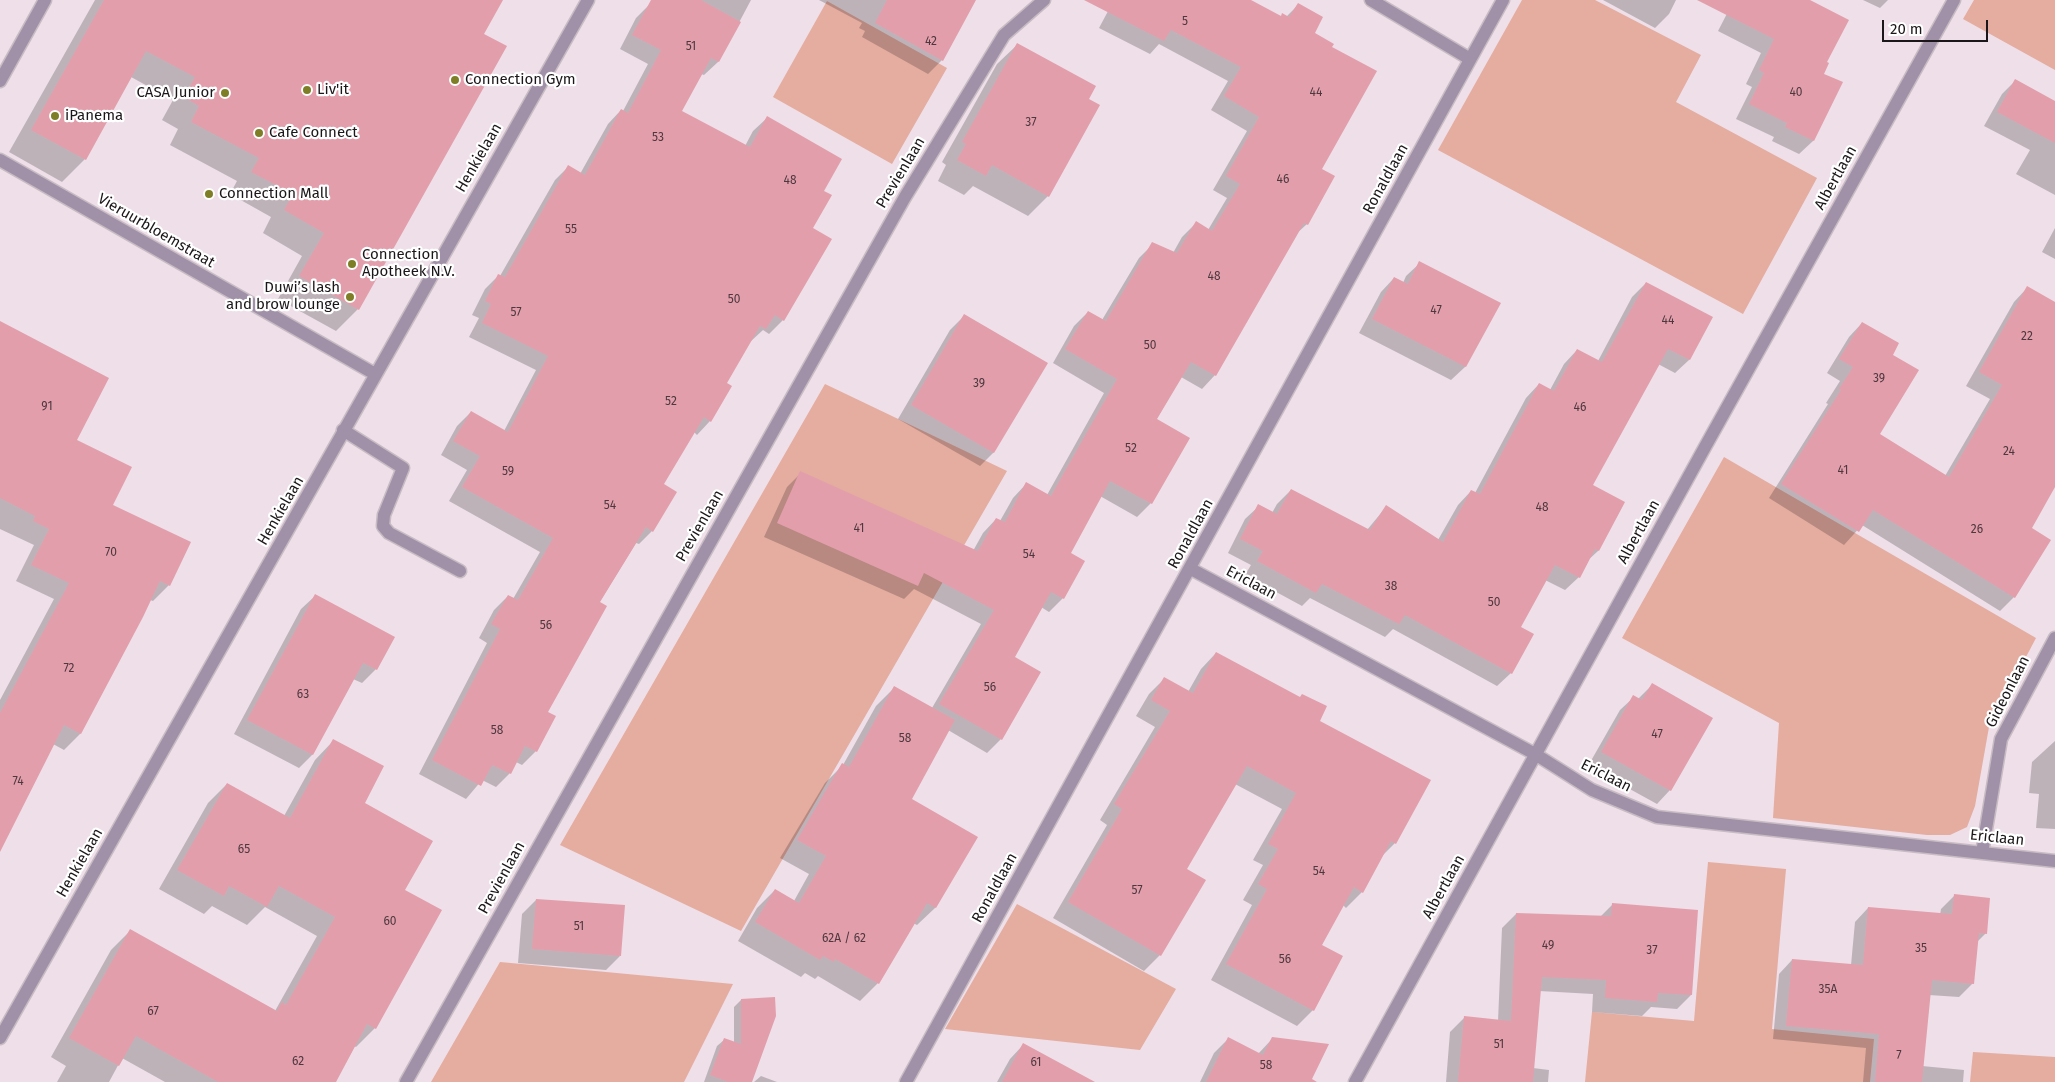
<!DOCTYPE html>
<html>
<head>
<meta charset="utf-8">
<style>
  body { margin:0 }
  #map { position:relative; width:2055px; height:1082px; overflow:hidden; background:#eedfe8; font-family:"Fira Sans",sans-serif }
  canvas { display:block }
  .scale { position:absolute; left:1882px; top:20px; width:106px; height:22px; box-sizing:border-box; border:2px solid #1b1619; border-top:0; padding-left:6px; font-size:15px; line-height:18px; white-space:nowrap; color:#1b1619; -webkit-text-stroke:4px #fff; paint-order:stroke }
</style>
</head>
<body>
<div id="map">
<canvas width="2055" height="1082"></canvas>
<div class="scale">20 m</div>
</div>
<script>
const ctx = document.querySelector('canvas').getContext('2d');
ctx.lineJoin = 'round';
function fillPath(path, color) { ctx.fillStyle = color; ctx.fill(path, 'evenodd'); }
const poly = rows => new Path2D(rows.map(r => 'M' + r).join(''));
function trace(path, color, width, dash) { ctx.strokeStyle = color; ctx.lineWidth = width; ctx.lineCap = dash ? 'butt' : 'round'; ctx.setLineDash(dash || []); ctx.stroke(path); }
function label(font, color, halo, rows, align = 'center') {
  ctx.font = font + ' "Fira Sans",sans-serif'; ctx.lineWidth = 4.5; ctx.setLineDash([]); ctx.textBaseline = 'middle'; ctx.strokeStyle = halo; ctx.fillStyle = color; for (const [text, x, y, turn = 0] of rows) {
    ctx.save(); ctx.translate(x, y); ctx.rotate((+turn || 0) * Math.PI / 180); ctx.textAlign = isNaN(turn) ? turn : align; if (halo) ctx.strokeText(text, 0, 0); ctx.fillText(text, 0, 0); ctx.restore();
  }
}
fillPath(poly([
  [1522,0,1595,0,1701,55,1676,102,1817,178,1743,314,1438,150],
  [1974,0,2055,0,2055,70,1963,19],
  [827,1,947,68,892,164,773,97],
  [825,384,1007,471,741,931,560,845],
  [1724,457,2036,638,1989,727,1975,806,1967,827,1950,835,1927,835,1773,818,1779,723,1622,638],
  [1708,862,1786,869,1772,1029,1874,1039,1870,1082,1585,1082,1592,1012,1694,1021],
  [1017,904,1176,989,1140,1050,945,1029],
  [500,962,733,984,684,1082,431,1082],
  [1973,1052,2055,1057,2055,1082,1970,1082]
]), '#e5aca0');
fillPath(poly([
  [95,0,501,0,482,34,358,309,336,331,278,299,302,256,263,233,271,217,230,194,237,181,170,145,178,129,162,120,173,100,131,77,85,159,62,182,9,152],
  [659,0,751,0,718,62,704,75,701,74,680,112,745,146,753,131,767,118,822,191,783,320,769,334,763,330,750,342,725,383,710,421,697,435,694,432,662,484,652,531,639,544,636,543,599,603,546,713,536,751,522,765,516,762,510,773,496,787,482,780,466,799,419,774,487,643,479,638,494,610,508,596,513,599,540,552,449,501,467,470,441,455,457,426,471,412,504,431,536,370,469,337,479,318,472,315,485,289,499,275,500,276,555,180,568,167,580,174,608,124,621,110,623,111,648,64,620,49,636,18,650,4],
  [819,0,975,0,942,60,928,74,862,37,865,31,859,28,862,23],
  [1114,0,1248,0,1281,17,1286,17,1298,5,1313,34,1321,170,1307,224,1295,235,1215,375,1202,389,1181,377,1156,420,1151,503,1137,517,1100,496,1069,554,1063,598,1049,612,1041,607,1013,657,1040,672,1001,739,987,753,948,730,910,800,976,838,935,908,917,925,913,923,878,983,860,1001,818,976,815,979,805,973,801,977,738,941,757,908,775,890,794,901,809,874,780,858,825,783,843,765,876,706,894,688,932,708,981,624,914,589,904,599,764,537,787,487,801,473,973,551,983,533,996,519,1000,521,1013,498,1026,484,1047,495,1104,393,1053,363,1074,326,1088,312,1102,320,1139,258,1153,244,1173,253,1182,237,1196,223,1208,230,1227,198,1213,190,1247,131,1211,110,1228,81,1159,44,1150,54,1099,28],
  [1603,0,1676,0,1669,14,1655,28],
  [1734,0,1807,0,1826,63,1822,74,1841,83,1813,141,1799,154,1772,141,1774,137,1736,119,1752,87,1746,84,1761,53,1718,31],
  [1863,0,1888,0,1880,8],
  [1018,44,1048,196,1028,216,973,186,964,195,938,181,946,165,942,162,997,64],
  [2016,80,2055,102,2055,195,2016,174,2030,150,1984,126,2002,94],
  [2055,228,2055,259,2042,252],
  [1420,263,1499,303,1465,367,1451,380,1359,333,1381,292,1394,278,1403,283,1406,276],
  [1646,283,1711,318,1689,360,1675,373,1658,364,1591,486,1624,503,1598,551,1586,562,1579,577,1565,590,1545,580,1519,627,1511,673,1497,686,1393,629,1385,637,1310,598,1302,606,1245,575,1251,565,1228,553,1245,519,1259,506,1272,513,1277,504,1291,490,1367,530,1386,507,1438,540,1458,505,1471,491,1475,493,1526,398,1539,384,1550,390,1564,364,1577,350,1598,361,1632,297],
  [2027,288,2055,303,2055,484,2030,528,2014,597,2000,611,1862,525,1844,545,1769,498,1828,404,1826,403,1840,381,1827,373,1849,337,1862,323,1891,355,1879,435,1945,476,1990,399,1966,386,2014,302],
  [964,316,994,452,980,466,898,419,950,330],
  [0,323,75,441,111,505,169,585,153,601,150,600,80,734,64,750,53,744,0,836,0,700,54,599,16,581,34,545,0,529],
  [315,596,376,669,362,683,353,679,312,755,299,768,234,734,301,609],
  [1216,653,1318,722,1395,843,1381,857,1362,892,1346,908,1343,905,1321,946,1342,957,1313,1010,1297,1026,1211,980,1252,905,1243,900,1263,865,1253,860,1282,809,1235,784,1185,870,1160,955,1144,971,1053,918,1107,825,1100,820,1155,727,1136,716,1149,694,1164,679,1188,692,1201,669],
  [1652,685,1670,790,1657,804,1588,766,1620,710,1634,697,1638,699],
  [334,740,404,891,375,1028,356,1047,354,1046,334,1082,165,1082,122,1058,109,1082,57,1082,66,1066,51,1057,111,950,130,931,275,1011,317,936,265,907,247,925,212,906,204,914,159,889,208,803,227,784,284,816,315,760],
  [2055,741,2055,829,2036,828,2039,794,2029,793,2032,762],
  [1954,896,1986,933,1977,942,1973,983,1959,997,1929,995,1922,1066,1964,1070,1963,1082,1863,1082,1866,1048,1773,1039,1779,974,1792,960,1851,965,1855,922,1868,908,1940,915,1941,909],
  [536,900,620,956,606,970,518,963,522,914],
  [1613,904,1691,995,1677,1009,1651,1007,1642,1016,1592,1012,1593,994,1539,991,1533,1068,1549,1070,1548,1082,1446,1082,1450,1032,1464,1018,1498,1021,1502,928,1516,914,1600,917],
  [741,1000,751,1082,704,1082,717,1046,724,1040,734,1043,734,1007],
  [1228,1039,1258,1054,1272,1039,1309,1082,1200,1082,1214,1053],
  [1023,1045,1093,1082,997,1082,1010,1059],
  [761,1076,777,1082,754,1082]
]), '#0003');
fillPath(poly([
  [104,0,503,0,484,34,507,46,359,310,299,276,324,233,284,210,293,194,251,172,259,158,191,122,199,106,184,97,195,77,146,51,86,160,31,130],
  [651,0,701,0,741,22,719,62,711,58,682,111,750,147,767,116,842,159,824,191,832,195,813,228,832,239,784,321,775,315,766,329,760,326,727,383,732,386,711,422,704,417,664,484,677,492,653,532,646,527,600,602,607,606,548,712,556,716,537,752,525,746,511,774,492,765,481,786,432,760,500,629,491,624,508,595,518,600,553,538,462,487,480,456,453,441,471,411,508,432,548,356,482,323,491,304,485,301,498,274,505,277,568,165,585,175,621,109,628,113,661,50,632,35],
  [887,0,976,0,943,61,875,23],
  [1084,0,1251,0,1281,16,1282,13,1289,17,1298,3,1323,17,1315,33,1334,44,1332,47,1377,71,1322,169,1335,176,1308,225,1304,223,1216,376,1191,362,1157,419,1190,438,1152,504,1110,481,1071,553,1085,561,1064,599,1051,592,1015,657,1041,672,1002,740,939,704,994,610,924,573,918,586,777,523,800,471,978,551,996,518,1005,522,1026,482,1051,496,1117,379,1065,349,1088,311,1106,321,1152,242,1177,253,1196,221,1212,231,1240,184,1226,176,1259,117,1224,96,1241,67,1171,30,1164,41],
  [1697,0,1810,0,1849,20,1827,62,1829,63,1824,74,1843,82,1814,141,1785,127,1787,123,1749,104,1764,73,1759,70,1774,39],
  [1017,43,1096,86,1089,99,1100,105,1049,197,992,165,986,176,957,160,966,144,962,142],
  [2015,79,2055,101,2055,143,1997,112],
  [1419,261,1501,303,1466,367,1372,319,1394,277,1408,284],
  [1646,282,1713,317,1690,360,1668,349,1593,485,1625,502,1599,551,1595,549,1580,578,1555,565,1521,627,1534,634,1512,674,1405,615,1399,624,1322,584,1316,593,1257,561,1263,551,1240,539,1258,504,1277,514,1291,489,1370,530,1386,505,1443,542,1471,490,1480,494,1539,383,1554,391,1577,349,1602,362],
  [2027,286,2055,302,2055,487,2032,528,2051,540,2015,598,1873,510,1859,532,1781,484,1841,390,1839,389,1853,367,1839,359,1862,322,1899,343,1893,355,1919,370,1880,434,1949,477,2002,385,1979,372],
  [964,314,1048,363,994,453,911,405],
  [0,321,109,378,77,440,132,467,113,505,191,542,170,586,160,581,143,617,81,734,64,725,0,852,0,713,69,583,31,565,49,529,33,521,35,516,0,498],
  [315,594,395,637,377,670,363,663,313,755,247,720],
  [1216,652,1300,697,1302,694,1327,706,1320,721,1431,780,1396,844,1391,841,1363,893,1354,887,1322,945,1343,956,1314,1011,1226,964,1267,889,1258,884,1278,849,1268,844,1296,793,1247,766,1187,869,1206,880,1161,956,1068,902,1122,809,1114,804,1170,711,1151,700,1164,677,1193,693],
  [1652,683,1713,718,1671,791,1601,752,1633,695,1642,700],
  [894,686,955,720,912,799,978,837,936,908,927,903,879,984,835,959,834,962,823,956,820,960,755,922,775,889,799,903,826,856,797,840,842,763,849,767],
  [333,739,384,766,365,803,433,841,405,890,442,910,376,1029,367,1024,336,1082,218,1082,136,1036,119,1066,69,1038,130,929,277,1011,282,1002,286,1005,335,917,279,886,267,907,229,886,224,896,177,870,227,783,290,818],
  [1954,894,1990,898,1987,934,1979,933,1974,984,1932,980,1922,1082,1875,1082,1879,1034,1786,1026,1792,959,1863,965,1868,907,1952,914],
  [536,899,625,905,621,956,532,949],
  [1612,903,1698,910,1692,995,1658,993,1657,1002,1605,998,1606,980,1542,977,1533,1082,1458,1082,1464,1016,1511,1021,1516,913,1611,916],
  [775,997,776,1016,752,1082,728,1082,710,1075,724,1038,741,1044,741,999],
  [1228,1037,1263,1055,1272,1037,1329,1044,1312,1079,1317,1082,1206,1082],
  [1023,1043,1095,1082,1002,1082]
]), '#e29eab');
const lane = poly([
  [343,430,403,468,384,515,383,526,389,533,460,571]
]);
const street = poly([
  [1371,0,1470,59],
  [0,81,45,0],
  [0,160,375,374],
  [1191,569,1535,754,1592,790,1657,817,2055,861],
  [1982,853,2001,739,2055,638],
  [0,1038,588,0],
  [406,1082,905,197,1004,35,1044,0],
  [906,1082,1503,0],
  [1355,1082,1705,447,1954,0]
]);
trace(lane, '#c8bbc3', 15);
trace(street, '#c8bbc3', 15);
trace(lane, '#a091a8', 12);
trace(street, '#a091a8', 12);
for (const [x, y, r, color] of [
  [455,80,5,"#7d7e26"],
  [307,90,5,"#7d7e26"],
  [225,93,5,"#7d7e26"],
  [55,116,5,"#7d7e26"],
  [259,133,5,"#7d7e26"],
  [209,194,5,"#7d7e26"],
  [352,264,5,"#7d7e26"],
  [350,297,5,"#7d7e26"]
]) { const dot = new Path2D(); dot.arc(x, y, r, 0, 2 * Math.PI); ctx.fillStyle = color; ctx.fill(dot); trace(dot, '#fff', 2); }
label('12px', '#4d383e', null, [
  ["5",1185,22],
  ["42",931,42],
  ["51",691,47],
  ["44",1316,93],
  ["40",1796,93],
  ["37",1031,123],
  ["53",658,138],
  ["46",1283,180],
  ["48",790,181],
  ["55",571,230],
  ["48",1214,277],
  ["50",734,300],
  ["47",1436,311],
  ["57",516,313],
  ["44",1668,321],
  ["22",2027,337],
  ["50",1150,346],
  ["39",1879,379],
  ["39",979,384],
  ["52",671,402],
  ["91",47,407],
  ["46",1580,408],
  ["52",1131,449],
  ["24",2009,452],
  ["41",1843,471],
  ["59",508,472],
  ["54",610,506],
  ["48",1542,508],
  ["41",859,529],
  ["26",1977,530],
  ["70",111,553],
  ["54",1029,555],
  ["38",1391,587],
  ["50",1494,603],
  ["56",546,626],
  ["72",69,669],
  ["56",990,688],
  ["63",303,695],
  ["58",497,731],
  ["47",1657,735],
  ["58",905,739],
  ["74",18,782],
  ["65",244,850],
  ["54",1319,872],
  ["57",1137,891],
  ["60",390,922],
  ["51",579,927],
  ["62A / 62",844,939],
  ["49",1548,946],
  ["35",1921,949],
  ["37",1652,951],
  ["56",1285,960],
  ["35A",1828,990],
  ["67",153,1012],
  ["51",1499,1045],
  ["7",1899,1056],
  ["62",298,1062],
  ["61",1036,1063],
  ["58",1266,1066]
]);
label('15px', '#1b1619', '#fff', [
  ["Connection Gym",465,80],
  ["Liv'it",317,90],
  ["CASA Junior",215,93,"right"],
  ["iPanema",65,116],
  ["Cafe Connect",269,133],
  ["Connection Mall",219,194],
  ["Connection",362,255],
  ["Apotheek N.V.",362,272],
  ["Duwi’s lash",340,288,"right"],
  ["and brow lounge",340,305,"right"]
], 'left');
label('15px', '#1b1619', '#fff', [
  ["Henkielaan",479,158,-60],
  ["Previenlaan",901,173,-59],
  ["Albertlaan",1836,178,-61],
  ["Ronaldlaan",1386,179,-61],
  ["Vieruurbloemstraat",156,231,30],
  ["Henkielaan",281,511,-60],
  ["Previenlaan",700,526,-60],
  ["Albertlaan",1639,532,-61],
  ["Ronaldlaan",1191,534,-61],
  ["Ericlaan",1251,583,28],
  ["Gideonlaan",2008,692,-63],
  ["Ericlaan",1606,776,27],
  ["Ericlaan",1997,838,6],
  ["Henkielaan",80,863,-60],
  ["Previenlaan",502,878,-61],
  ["Albertlaan",1444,887,-61],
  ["Ronaldlaan",995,888,-61]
]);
</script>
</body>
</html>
